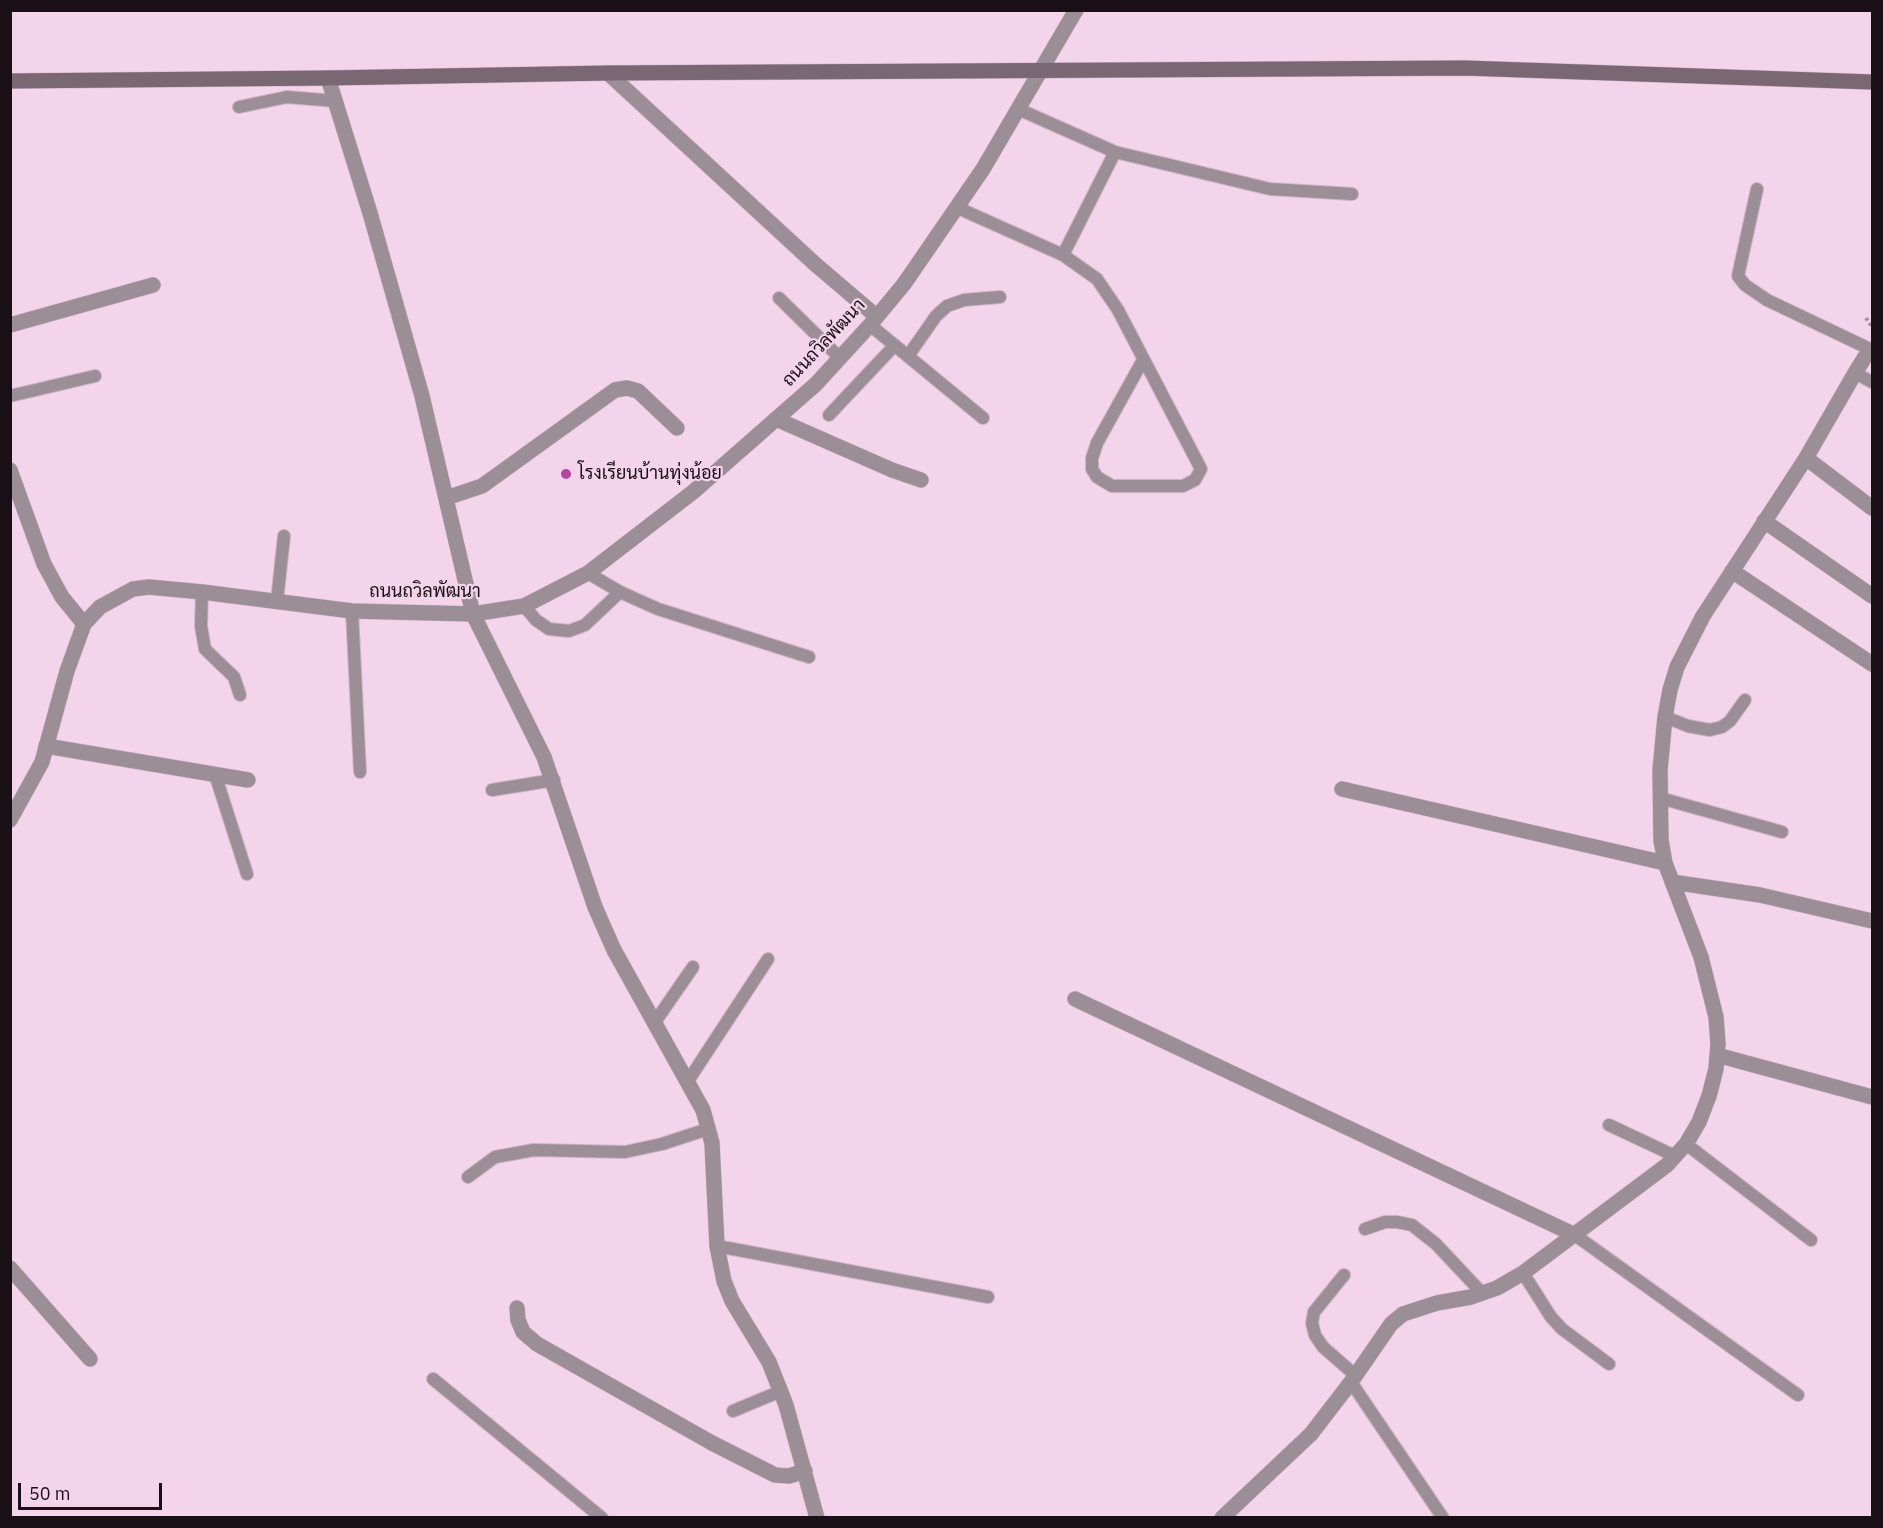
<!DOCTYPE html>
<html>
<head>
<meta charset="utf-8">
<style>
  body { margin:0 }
  #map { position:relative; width:1883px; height:1528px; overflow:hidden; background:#f3d4ea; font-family:"IBM Plex Sans",sans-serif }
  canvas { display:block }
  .frame { position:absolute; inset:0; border:12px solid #190f17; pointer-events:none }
  .scale { position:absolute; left:18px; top:1483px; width:144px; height:27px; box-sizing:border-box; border:3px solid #190f17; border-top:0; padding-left:8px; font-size:18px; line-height:21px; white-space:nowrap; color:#190f17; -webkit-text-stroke:4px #f3d4ea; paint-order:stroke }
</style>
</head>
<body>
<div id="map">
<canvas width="1883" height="1528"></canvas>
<div class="frame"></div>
<div class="scale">50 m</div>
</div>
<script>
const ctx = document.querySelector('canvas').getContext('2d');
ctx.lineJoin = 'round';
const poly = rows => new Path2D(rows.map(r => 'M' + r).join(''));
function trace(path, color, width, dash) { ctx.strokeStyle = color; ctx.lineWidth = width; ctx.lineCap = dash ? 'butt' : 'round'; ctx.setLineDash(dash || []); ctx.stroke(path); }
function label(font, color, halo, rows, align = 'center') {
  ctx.font = font + ' "IBM Plex Sans",Sarabun,sans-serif'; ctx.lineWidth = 4.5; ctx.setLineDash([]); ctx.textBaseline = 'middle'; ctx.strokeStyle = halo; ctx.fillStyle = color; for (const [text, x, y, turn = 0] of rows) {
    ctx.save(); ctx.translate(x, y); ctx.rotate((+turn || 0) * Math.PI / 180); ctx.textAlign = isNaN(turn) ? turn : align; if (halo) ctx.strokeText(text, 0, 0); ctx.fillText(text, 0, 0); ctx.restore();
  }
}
const service = poly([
  [239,107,287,97,336,101],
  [1018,109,1115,152,1270,189,1352,194],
  [1757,189,1738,276,1745,285,1767,300,1872,350],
  [958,208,1063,255,1097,279,1118,310,1201,469,1195,480,1183,486,1112,486,1097,477,1092,469,1092,458,1097,443,1143,360],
  [1063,255,1115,152],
  [779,298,840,358],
  [870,325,983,418],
  [908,356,936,316,947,306,964,300,1000,297],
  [1855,373,1872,382],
  [10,396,95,376],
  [829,415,895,345],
  [588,573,620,592,658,609,809,657],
  [202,592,201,626,205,649,234,677,240,695],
  [277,601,284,536],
  [524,606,536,620,549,629,569,631,585,625,620,592],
  [352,611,360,772],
  [1665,717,1688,726,1710,730,1722,727,1730,721,1745,700],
  [215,774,247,874],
  [492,790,554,780],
  [1660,798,1782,832],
  [655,1022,693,967],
  [688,1081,768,959],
  [1609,1125,1675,1156],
  [1686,1144,1811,1240],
  [468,1177,495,1157,534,1150,625,1152,662,1144,708,1129],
  [1365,1229,1385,1222,1397,1222,1412,1225,1436,1244,1482,1293],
  [1575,1235,1798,1395],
  [717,1246,988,1297],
  [1523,1273,1551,1317,1562,1329,1609,1364],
  [1344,1275,1314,1312,1312,1323,1315,1335,1323,1347,1355,1375],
  [433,1379,602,1518],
  [1351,1382,1443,1518],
  [733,1411,781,1391]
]);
const minor = poly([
  [608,73,815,264,876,316],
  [328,78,370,213,422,396,473,614,544,757,595,907,614,950,703,1110,712,1143,717,1246,724,1281,732,1301,769,1362,786,1405,817,1518],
  [10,325,153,285],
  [776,419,892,470,921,480],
  [1806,458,1872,508],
  [10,470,44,564,62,597,84,624],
  [446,498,482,486,615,390,627,388,638,391,677,428],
  [1764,521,1872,596],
  [1732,571,1872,664],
  [46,746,248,780],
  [1342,789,1665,863],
  [1672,882,1760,895,1872,921],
  [1075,999,1575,1235],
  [1717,1055,1872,1097],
  [10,1268,90,1359],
  [517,1308,518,1320,523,1332,537,1344,712,1443,775,1475,789,1476,805,1471],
  [1222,1518,1311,1434,1351,1382,1391,1324,1403,1314,1437,1303,1471,1297,1497,1288,1523,1273,1667,1165,1686,1144,1699,1122,1709,1096,1716,1069,1718,1044,1716,1017,1701,957,1665,863,1661,840,1660,770,1665,717,1670,690,1677,667,1703,616,1806,458,1855,373,1865,357,1872,350]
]);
const tertiary = poly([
  [10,820,42,762,67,671,84,624,100,607,133,589,149,587,202,592,352,611,473,614,524,606,588,573,693,492,816,384,870,325,904,284,983,169,1076,10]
]);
const secondary = poly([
  [10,81,328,78,608,73,1465,68,1872,82]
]);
trace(service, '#ccb1c4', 14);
trace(minor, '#ccb1c4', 16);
trace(tertiary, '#ccb1c4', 16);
trace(secondary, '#ccb1c4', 16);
trace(poly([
  [1866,318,1872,327]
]), '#a68fa0', 4, [3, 3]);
trace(service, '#9b8e97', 12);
trace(minor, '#9b8e97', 15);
trace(tertiary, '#9b8e97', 15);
trace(secondary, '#796774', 15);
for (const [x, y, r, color] of [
  [566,474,6,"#b645a1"]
]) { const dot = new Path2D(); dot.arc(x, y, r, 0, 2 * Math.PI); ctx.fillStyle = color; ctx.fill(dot); trace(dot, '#f3d4ea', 2); }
label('18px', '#190f17', '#f3d4ea', [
  ["ถนนถวิลพัฒนา",824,343,-47],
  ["ถนนถวิลพัฒนา",425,592]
]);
label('18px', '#190f17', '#f3d4ea', [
  ["โรงเรียนบ้านทุ่งน้อย",578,474]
], 'left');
</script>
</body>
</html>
